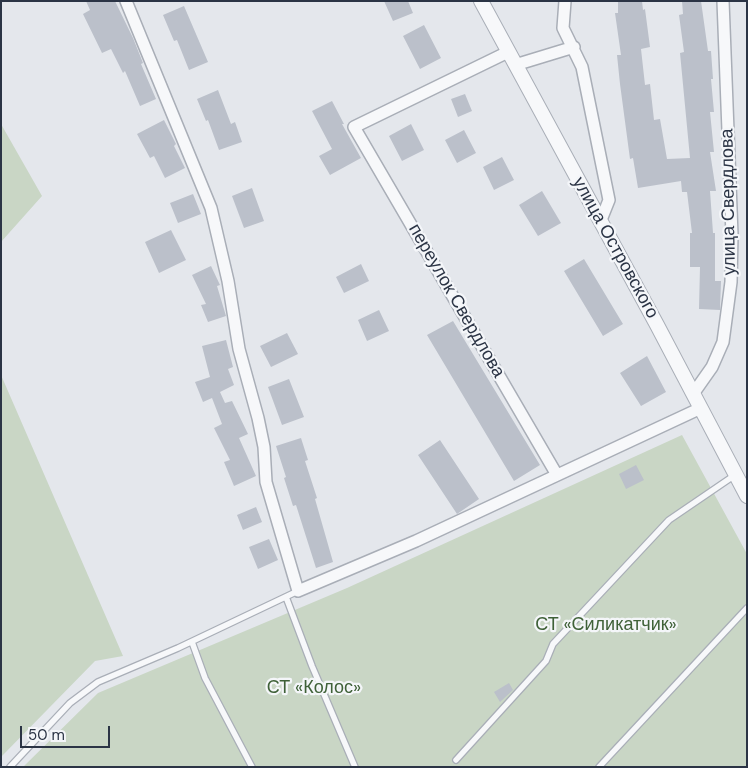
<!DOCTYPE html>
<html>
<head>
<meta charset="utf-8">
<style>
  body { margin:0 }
  #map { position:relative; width:748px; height:768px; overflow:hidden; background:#e4e7ec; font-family:"DM Sans",sans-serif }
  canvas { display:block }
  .frame { position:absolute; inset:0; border:2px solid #2b3445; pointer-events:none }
  .scale { position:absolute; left:20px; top:726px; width:90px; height:22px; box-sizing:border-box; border:2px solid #2b3445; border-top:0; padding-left:6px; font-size:15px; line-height:18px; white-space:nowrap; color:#2b3445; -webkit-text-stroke:4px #f4f6f9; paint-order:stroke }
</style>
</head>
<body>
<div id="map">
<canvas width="748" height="768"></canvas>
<div class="frame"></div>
<div class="scale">50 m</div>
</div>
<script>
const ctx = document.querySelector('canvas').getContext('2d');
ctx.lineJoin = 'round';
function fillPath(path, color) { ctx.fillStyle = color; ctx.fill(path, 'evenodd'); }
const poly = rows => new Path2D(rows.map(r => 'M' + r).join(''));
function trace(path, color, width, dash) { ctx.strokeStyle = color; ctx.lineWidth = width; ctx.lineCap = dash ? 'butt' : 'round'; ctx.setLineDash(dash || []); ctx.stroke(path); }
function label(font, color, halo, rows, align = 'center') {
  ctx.font = font + ' "DM Sans",sans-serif'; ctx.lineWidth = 4.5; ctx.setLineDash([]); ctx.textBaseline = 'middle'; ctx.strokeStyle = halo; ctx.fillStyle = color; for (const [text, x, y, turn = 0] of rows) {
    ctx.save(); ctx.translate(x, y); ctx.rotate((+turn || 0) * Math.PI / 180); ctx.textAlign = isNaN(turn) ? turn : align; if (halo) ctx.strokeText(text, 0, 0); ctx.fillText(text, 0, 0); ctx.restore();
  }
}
fillPath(poly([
  [1,124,42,196,1,242],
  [1,375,123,656,95,661,1,757],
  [682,435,747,554,747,767,23,767,98,693,347,588]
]), '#c9d6c5');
fillPath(poly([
  [86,1,115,1,133,38,143,63,141,64,156,99,140,106,125,71,123,73,111,49,102,53,83,14,90,10],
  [384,1,408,1,413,13,393,21],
  [618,1,642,1,643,10,645,9,650,47,641,49,645,85,650,84,654,120,660,119,667,159,690,158,680,53,684,52,679,15,683,14,682,1,701,1,708,51,711,51,713,79,711,79,714,112,710,112,714,152,710,152,716,191,710,191,713,233,715,233,715,281,721,281,720,310,699,309,700,267,690,267,690,233,692,233,687,192,682,192,681,181,638,188,633,158,630,159,620,84,617,55,621,55,615,13,618,13],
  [184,6,208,62,189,70,177,40,174,41,163,15],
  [424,25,441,58,420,69,403,36],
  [218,90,231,124,235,122,242,142,219,150,208,120,206,121,197,99],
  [465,94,472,111,458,117,451,99],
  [332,101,344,124,342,124,361,158,330,175,319,156,332,149,312,111],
  [164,120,176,144,174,146,185,168,165,178,154,156,150,158,137,134],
  [411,124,424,150,402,161,389,136],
  [464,130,476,153,457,163,445,140],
  [502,157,514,180,494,190,483,167],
  [252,188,264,221,244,228,232,196],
  [542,191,561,223,538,236,519,205],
  [193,194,201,214,178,223,170,203],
  [171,230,186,260,159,273,145,242],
  [584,259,623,324,603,336,564,271],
  [361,264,369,281,344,293,336,277],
  [211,266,220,285,217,286,226,316,208,322,201,305,206,304,192,275],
  [379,310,389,331,367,341,358,320],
  [453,321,540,465,514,481,427,335],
  [287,333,298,354,271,367,260,346],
  [226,340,233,367,228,369,234,385,220,392,225,403,232,401,248,434,239,438,256,476,234,486,224,462,230,460,214,428,222,424,212,398,203,402,195,382,210,377,202,346],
  [647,356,666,392,641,406,620,373],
  [289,379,304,417,282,425,268,387],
  [301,438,308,460,305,461,317,498,315,499,333,562,316,568,296,505,293,506,284,478,286,477,276,446],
  [440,440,479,499,457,514,418,455],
  [636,465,644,480,626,489,619,474],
  [256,507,262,522,243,530,237,515],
  [269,539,278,560,258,569,249,547],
  [509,683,513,690,500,702,494,692]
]), '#bbc0ca');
const service = poly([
  [286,597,312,666,355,767],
  [192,642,205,678,252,767],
  [456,760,546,661,553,644,669,520,735,475],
  [10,767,70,703,98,682,178,648,298,591],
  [599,767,747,608]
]);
const minor = poly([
  [126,1,211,208,228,281,239,349,258,418,264,447,266,482,298,591,416,541,701,408],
  [565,1,563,28,582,67,609,200,601,220],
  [508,52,354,127,557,475],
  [515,65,574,47],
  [693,394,712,367,723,342,731,282,732,235,723,1]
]);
const tertiary = poly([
  [481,1,657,325,747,496]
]);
trace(service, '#a9aeb7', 8);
trace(minor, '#a9aeb7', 14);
trace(tertiary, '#a9aeb7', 16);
trace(service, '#f7f8fa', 5.5);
trace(minor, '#f7f8fa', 11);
trace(tertiary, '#f7f8fa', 14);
label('18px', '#2b3445', '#f4f6f9', [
  ["улица Свердлова",729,202,-91],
  ["улица Островского",615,248,61],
  ["переулок Свердлова",456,301,60]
]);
label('18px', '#3f6138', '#f4f6f9', [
  ["СТ «Силикатчик»",606,625],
  ["СТ «Колос»",314,688]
]);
</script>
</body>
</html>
